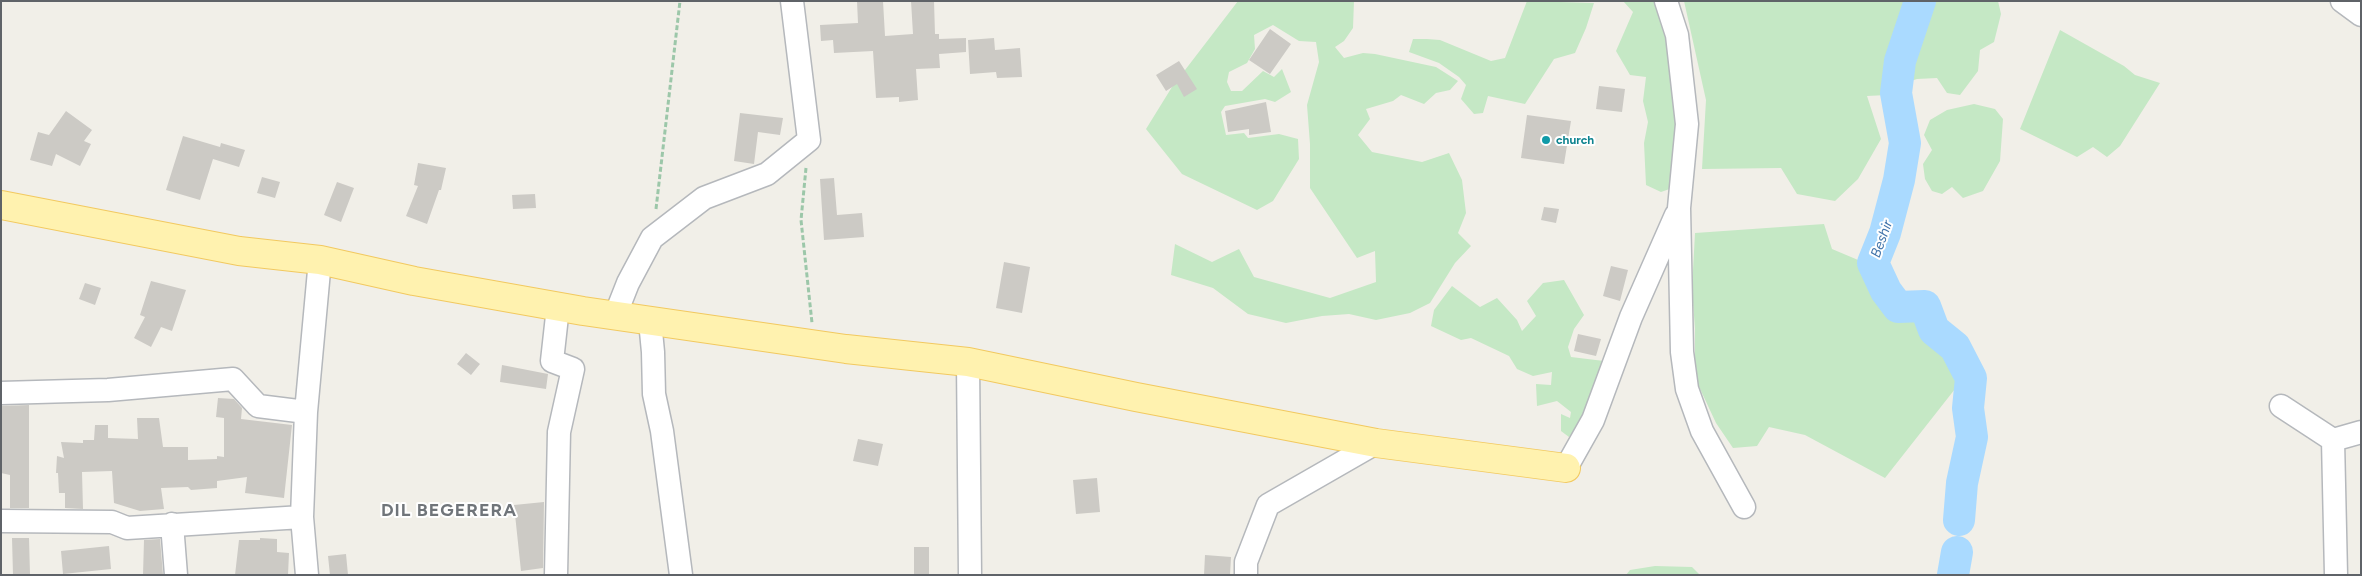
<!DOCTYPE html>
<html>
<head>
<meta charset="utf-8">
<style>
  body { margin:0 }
  #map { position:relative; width:2362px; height:576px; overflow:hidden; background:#f1efe8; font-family:Figtree,sans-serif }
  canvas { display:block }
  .frame { position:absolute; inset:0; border:2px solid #5f6368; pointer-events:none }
</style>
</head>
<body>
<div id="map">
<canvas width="2362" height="576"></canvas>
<div class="frame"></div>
</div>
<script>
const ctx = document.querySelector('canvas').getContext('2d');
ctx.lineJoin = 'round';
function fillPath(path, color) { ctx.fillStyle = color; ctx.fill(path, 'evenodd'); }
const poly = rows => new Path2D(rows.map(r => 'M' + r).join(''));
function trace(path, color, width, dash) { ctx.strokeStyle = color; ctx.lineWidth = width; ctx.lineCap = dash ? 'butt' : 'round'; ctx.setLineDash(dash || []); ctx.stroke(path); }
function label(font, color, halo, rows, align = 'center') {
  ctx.font = font + ' Figtree,sans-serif'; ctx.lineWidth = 4; ctx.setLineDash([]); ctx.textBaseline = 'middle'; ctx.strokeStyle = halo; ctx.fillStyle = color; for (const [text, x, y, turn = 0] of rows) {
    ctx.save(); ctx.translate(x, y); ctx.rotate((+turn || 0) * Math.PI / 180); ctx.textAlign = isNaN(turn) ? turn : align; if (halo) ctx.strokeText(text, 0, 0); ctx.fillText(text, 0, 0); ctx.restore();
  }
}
fillPath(poly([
  [1238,1,1354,1,1353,28,1344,41,1335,47,1344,58,1363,53,1375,54,1436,67,1458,81,1450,90,1436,93,1424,104,1401,95,1393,101,1366,109,1370,119,1358,135,1372,152,1422,162,1449,153,1462,180,1466,213,1458,233,1471,246,1455,263,1430,303,1410,313,1376,320,1349,314,1322,316,1286,323,1248,314,1213,288,1171,275,1175,244,1212,262,1239,249,1254,277,1330,298,1376,282,1375,251,1357,258,1310,188,1310,144,1307,105,1319,62,1316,42,1299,41,1273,25,1254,35,1255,49,1247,63,1229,72,1227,82,1231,91,1242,91,1263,71,1274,77,1282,69,1291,92,1275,102,1265,99,1225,106,1221,112,1226,135,1244,133,1248,138,1279,134,1298,139,1299,159,1273,201,1257,210,1182,174,1146,129,1172,87],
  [1527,1,1594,3,1586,28,1575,53,1554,59,1525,104,1488,96,1483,113,1474,114,1461,99,1466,85,1459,77,1439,63,1409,52,1413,39,1427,39,1440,40,1491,61,1505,58],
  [1623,1,1663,1,1673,33,1681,185,1661,192,1646,185,1644,143,1648,122,1643,101,1646,77,1630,75,1616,51,1633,12],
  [1684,1,1915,1,1899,48,1887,95,1867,96,1881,139,1858,179,1835,201,1797,194,1781,168,1702,169,1706,100],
  [1923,1,1998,1,2001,14,1994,42,1980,50,1978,71,1960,95,1947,93,1937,78,1917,79,1901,84,1901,66],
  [2060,30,2124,66,2135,75,2160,83,2120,146,2107,157,2093,147,2077,157,2020,129],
  [1974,104,1995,109,2003,119,2000,161,1983,191,1963,198,1952,187,1942,194,1932,191,1925,179,1923,164,1932,150,1924,135,1930,120,1947,110],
  [1824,224,1832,249,1870,265,1896,310,1923,309,1931,330,1955,354,1966,375,1885,478,1805,435,1769,427,1757,446,1733,448,1716,423,1695,378,1695,329,1692,289,1695,233],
  [1564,280,1584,315,1574,329,1568,347,1571,357,1604,361,1582,421,1569,437,1561,431,1561,414,1570,418,1571,412,1557,401,1537,406,1536,384,1551,385,1552,372,1533,376,1517,369,1509,356,1471,338,1461,340,1431,326,1434,310,1452,286,1480,307,1497,298,1517,320,1522,331,1536,316,1527,301,1543,283],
  [1655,566,1692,567,1700,575,1626,575,1630,570]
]), '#c5e8c5');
trace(poly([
  [1920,1,1900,61,1896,93,1905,143,1899,180,1885,233,1873,263,1886,291,1898,307,1925,306,1934,330,1955,347,1971,378,1968,408,1972,437,1962,483,1959,520],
  [1953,575,1957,552]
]), '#aadaff', 32);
fillPath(poly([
  [857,1,883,1,885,36,913,34,911,1,934,1,935,34,939,34,939,39,966,38,966,52,939,54,940,68,916,69,918,100,899,102,899,97,876,98,873,51,834,53,833,40,821,41,820,25,858,23],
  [1270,29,1291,44,1270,74,1249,60],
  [994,38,995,50,1020,48,1022,77,997,78,996,72,970,74,968,40],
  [1179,61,1197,89,1184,97,1177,84,1166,91,1156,75],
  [1599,86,1625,89,1622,112,1596,109],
  [1266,102,1271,132,1249,135,1249,129,1228,132,1225,111],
  [66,111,92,130,84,141,91,144,80,166,56,154,52,166,30,160,38,132,49,135],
  [740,113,783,118,780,135,758,132,754,164,734,161],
  [1527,115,1571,121,1564,164,1521,158],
  [183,136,220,147,221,143,245,150,239,167,213,159,200,200,166,190],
  [418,163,446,168,441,190,439,190,427,224,406,216,418,186,414,185],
  [262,177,280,182,275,198,257,193],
  [834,178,837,215,862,213,864,237,824,240,820,179],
  [337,182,354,188,341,222,324,215],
  [535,194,536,208,513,209,512,195],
  [1544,207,1559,209,1556,223,1541,220],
  [1004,262,1030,267,1022,313,996,308],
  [1611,266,1628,270,1620,301,1603,296],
  [151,281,186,290,172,331,161,327,151,347,134,338,145,317,140,315],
  [85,283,101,288,95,305,79,299],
  [1578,334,1601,339,1596,356,1574,351],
  [466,353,480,364,471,375,457,364],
  [502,365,548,374,546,389,500,382],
  [218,398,234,399,242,408,241,419,292,425,284,498,245,493,247,477,217,481,217,488,191,490,188,487,161,488,164,509,140,511,114,503,112,471,82,472,83,509,65,508,65,493,59,493,58,473,56,473,57,456,64,458,61,442,83,443,83,440,94,440,95,425,108,425,108,438,138,439,137,418,159,418,163,447,188,447,188,460,217,459,217,456,224,457,224,418,216,417],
  [29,405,29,508,10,508,10,475,1,473,1,406],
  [858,439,883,444,878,466,853,461],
  [1097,478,1100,512,1076,514,1073,480],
  [544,502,543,568,521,571,514,505],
  [12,538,29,538,30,574,13,575],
  [260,538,277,539,277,552,289,553,288,575,235,575,239,540,260,540],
  [160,539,163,575,143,575,144,540],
  [109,546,111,569,63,574,61,551],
  [914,547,929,547,929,575,914,575],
  [346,554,348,575,330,575,328,556],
  [1205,555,1231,557,1230,575,1204,575]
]), '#cccac5');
const minor = poly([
  [1666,1,1677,35,1687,124,1679,208,1682,352,1687,389,1702,431,1744,507],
  [2342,1,2361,15],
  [615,316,628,283,652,238,704,198,767,174,809,140,792,1],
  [650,321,653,352,654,394,662,431,681,575],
  [968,362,970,575],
  [1,393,108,390,233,379,258,406,306,412],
  [2281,406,2333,440,2361,432],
  [2333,440,2336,575],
  [1566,468,1593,420,1631,317,1676,215],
  [1,521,112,522,127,528,302,517],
  [172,524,176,575],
  [307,575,302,517,306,412,320,260],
  [556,575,559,432,573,369,552,361,558,307],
  [1246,575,1246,562,1268,505,1376,443]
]);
const major = poly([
  [1,205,239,251,320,260,414,281,583,311,846,349,968,362,1136,397,1376,443,1566,468]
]);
trace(minor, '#b5b8bc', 25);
trace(major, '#f2c960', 30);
trace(poly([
  [806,168,801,220,812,323],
  [656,209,680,1]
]), '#9cc7a9', 3, [5, 2.5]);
trace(minor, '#fff', 22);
trace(major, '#fff2af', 28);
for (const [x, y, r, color] of [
  [1546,140,5,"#0f9aa8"]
]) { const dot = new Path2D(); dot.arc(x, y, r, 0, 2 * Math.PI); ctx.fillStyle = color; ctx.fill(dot); trace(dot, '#fff', 2); }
label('bold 12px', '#0d838f', '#fff', [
  ["church",1556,140]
], 'left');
label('italic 14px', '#4174aa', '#fff', [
  ["Beshir",1882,239,-70]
]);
ctx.letterSpacing = '1px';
label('bold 18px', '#70757a', '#fff', [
  ["DIL BEGERERA",449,511]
]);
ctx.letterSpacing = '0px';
</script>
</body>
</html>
